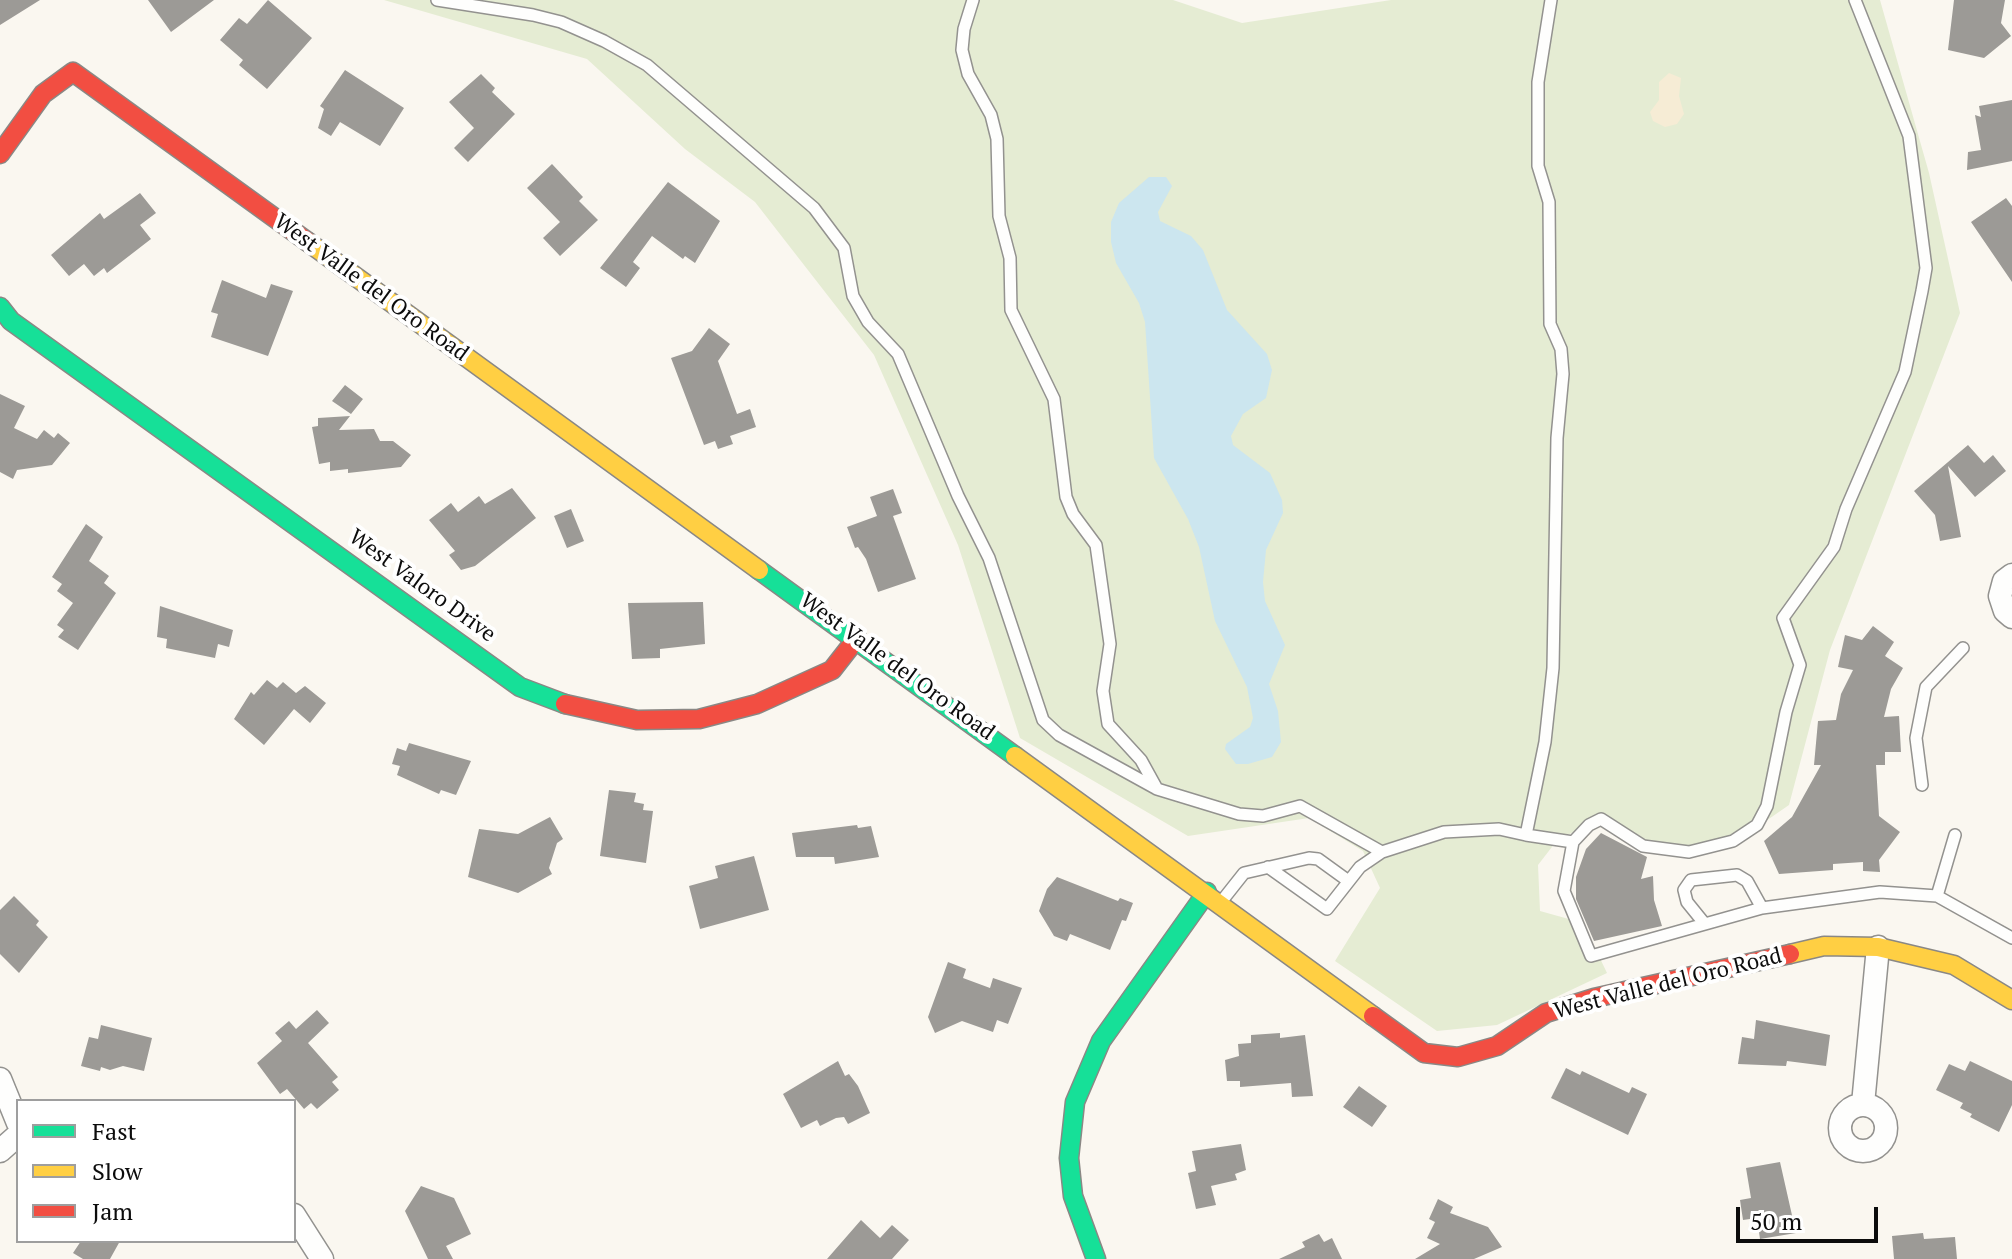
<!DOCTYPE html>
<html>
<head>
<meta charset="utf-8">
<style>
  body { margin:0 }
  #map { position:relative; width:2012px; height:1259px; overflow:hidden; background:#faf7f0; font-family:"PT Serif",serif }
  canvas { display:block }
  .legend { position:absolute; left:16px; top:1099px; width:280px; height:144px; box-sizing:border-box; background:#fff; border:2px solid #9e9e9e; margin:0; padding:10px 14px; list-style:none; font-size:24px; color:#0c0c0c }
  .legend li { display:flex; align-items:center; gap:16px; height:40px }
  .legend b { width:40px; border:2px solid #9e9e9e }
  .scale { position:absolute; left:1736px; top:1207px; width:142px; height:36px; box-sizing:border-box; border:4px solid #0c0c0c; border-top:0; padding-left:10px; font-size:24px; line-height:28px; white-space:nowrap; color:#0c0c0c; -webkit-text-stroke:6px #fff; paint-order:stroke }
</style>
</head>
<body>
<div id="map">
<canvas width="2012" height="1259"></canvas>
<ul class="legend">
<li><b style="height:10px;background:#16e098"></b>Fast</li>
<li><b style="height:10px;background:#ffcf43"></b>Slow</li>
<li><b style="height:10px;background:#f24e42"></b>Jam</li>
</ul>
<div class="scale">50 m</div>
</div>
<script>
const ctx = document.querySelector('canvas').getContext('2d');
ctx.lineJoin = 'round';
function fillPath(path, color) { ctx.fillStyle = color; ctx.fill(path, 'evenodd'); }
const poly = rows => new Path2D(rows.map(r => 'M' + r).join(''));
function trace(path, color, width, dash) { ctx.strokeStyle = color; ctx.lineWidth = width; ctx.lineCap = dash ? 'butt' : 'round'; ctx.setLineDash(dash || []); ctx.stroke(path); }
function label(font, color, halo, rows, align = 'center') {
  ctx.font = font + ' "PT Serif",serif'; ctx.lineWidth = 8; ctx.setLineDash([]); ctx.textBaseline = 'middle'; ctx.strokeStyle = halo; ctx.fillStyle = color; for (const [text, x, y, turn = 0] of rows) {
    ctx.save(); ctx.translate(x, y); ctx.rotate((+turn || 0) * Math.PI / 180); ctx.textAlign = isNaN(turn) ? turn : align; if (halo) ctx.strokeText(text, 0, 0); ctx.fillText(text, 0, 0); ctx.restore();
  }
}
fillPath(poly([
  [384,0,1173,0,1242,23,1391,0,1880,0,1929,173,1960,313,1830,650,1789,805,1724,850,1651,849,1596,818,1555,843,1538,865,1540,911,1583,923,1607,973,1497,1025,1437,1031,1335,961,1380,888,1363,851,1309,818,1188,836,1020,738,958,545,874,355,755,202,685,149,587,59]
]), '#e5ecd3');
fillPath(poly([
  [1669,73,1681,78,1679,96,1684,114,1677,124,1665,127,1653,121,1650,112,1659,100,1659,82]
]), '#f6ecd5');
fillPath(poly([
  [1149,177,1166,177,1172,186,1158,212,1160,221,1191,236,1203,250,1227,310,1267,354,1272,370,1266,398,1243,414,1231,436,1233,445,1270,473,1282,500,1283,513,1266,550,1263,582,1265,601,1285,645,1269,684,1278,711,1281,742,1272,757,1248,764,1236,764,1225,749,1226,744,1250,727,1253,718,1247,687,1215,621,1199,547,1188,519,1154,458,1145,322,1139,303,1116,263,1111,242,1111,222,1119,203]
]), '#cce6ef');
fillPath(poly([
  [0,0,40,0,0,25],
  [148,0,214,0,171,32],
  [268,0,312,38,267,89,239,65,243,60,220,40,239,18,247,24],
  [1954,0,2005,0,2001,23,2011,36,1984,58,1948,50],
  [345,70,404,108,380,146,340,122,331,136,318,128,324,109,320,106],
  [481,74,495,88,492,92,515,114,468,162,454,148,474,128,449,102],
  [2012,100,2012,161,1967,170,1968,152,1981,150,1975,115,1981,117,1979,106],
  [552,164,583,197,579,201,598,220,560,256,543,238,560,222,527,188],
  [668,182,720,221,695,263,685,256,683,259,652,236,633,262,640,268,626,287,600,268],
  [140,193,156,213,140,225,151,239,107,273,104,268,94,276,84,264,69,276,51,255,100,213,104,219],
  [2006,198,2012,206,2012,282,1971,222],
  [222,280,266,298,271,284,293,291,268,356,211,337,218,314,211,312],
  [709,328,730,344,718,361,737,414,750,409,756,427,730,436,733,444,718,449,715,441,704,445,671,358,692,351],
  [345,385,363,399,351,414,332,401],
  [0,394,25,406,14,428,37,439,44,430,54,438,58,433,70,443,52,465,17,470,13,479,0,472],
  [350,416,339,430,374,429,380,441,393,441,411,455,401,467,348,473,348,469,330,471,330,462,319,464,312,427,318,426,318,418],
  [1968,445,1984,463,1993,455,2006,471,1975,497,1948,466,1961,537,1940,541,1935,515,1914,491],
  [512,488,536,518,475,566,461,570,449,555,455,551,429,520,451,503,458,512,479,496,485,504],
  [893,489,902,513,893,516,916,579,878,592,866,559,858,547,855,548,847,527,877,516,870,497],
  [571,509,584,541,567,548,554,516],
  [86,524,103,537,89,561,109,576,104,583,116,593,78,650,58,637,64,630,57,625,73,603,57,591,62,584,52,577],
  [703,602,705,644,660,649,660,658,632,659,628,603],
  [160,606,233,630,229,647,218,644,215,658,166,648,167,639,157,637],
  [1873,626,1894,642,1885,656,1903,668,1891,689,1884,717,1899,716,1901,752,1885,752,1885,765,1876,765,1879,816,1900,832,1879,860,1880,872,1863,871,1863,862,1833,864,1833,870,1779,874,1764,841,1792,817,1821,765,1814,765,1818,721,1836,720,1841,694,1853,670,1838,667,1845,635,1862,640],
  [267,680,277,688,283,682,296,693,305,686,326,703,310,723,294,709,264,745,234,719,251,692,254,695],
  [409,743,471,761,456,795,441,790,439,794,397,775,400,766,392,764,397,748,406,751],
  [609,790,636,793,634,802,644,804,643,810,653,811,646,863,600,856],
  [550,817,563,839,557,843,549,868,552,874,518,893,468,877,479,829,518,834],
  [857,825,858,828,871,826,879,857,835,864,834,857,796,857,792,833],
  [1601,833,1647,857,1641,879,1653,876,1654,900,1662,926,1594,941,1576,899,1576,877,1586,849],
  [754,856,769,910,700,929,689,886,718,878,715,866],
  [1057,877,1118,901,1120,898,1133,903,1126,921,1122,920,1110,950,1070,934,1067,941,1054,936,1039,911,1047,889],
  [14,896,39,921,36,925,48,937,19,973,0,954,0,910],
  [948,962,966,969,963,978,990,988,993,978,1022,988,1008,1024,997,1020,993,1032,962,1021,935,1033,928,1017],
  [317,1010,329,1023,308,1043,338,1077,332,1082,339,1090,317,1109,311,1103,304,1109,287,1089,280,1094,257,1063,282,1041,275,1033,289,1021,296,1029],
  [1756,1020,1830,1035,1826,1066,1787,1061,1786,1066,1738,1064,1742,1037,1754,1039],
  [101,1025,152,1038,144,1071,123,1066,110,1070,101,1067,100,1071,81,1066,89,1037,98,1039],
  [1280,1033,1280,1038,1305,1035,1313,1096,1292,1097,1291,1083,1240,1087,1240,1081,1227,1081,1225,1060,1239,1056,1238,1044,1251,1043,1251,1035],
  [838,1061,845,1076,849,1074,858,1086,870,1113,848,1124,844,1117,836,1118,820,1126,817,1120,801,1128,783,1094],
  [1970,1061,2012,1081,2012,1105,1999,1132,1970,1117,1972,1114,1960,1108,1963,1103,1936,1090,1949,1064,1965,1071],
  [1566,1068,1580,1075,1582,1071,1629,1093,1632,1087,1647,1094,1628,1135,1551,1098],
  [1359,1086,1387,1106,1372,1127,1343,1107],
  [1241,1144,1246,1170,1235,1174,1237,1180,1211,1186,1216,1205,1196,1209,1188,1173,1196,1171,1192,1151],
  [1780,1162,1796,1233,1760,1239,1757,1218,1743,1220,1740,1200,1751,1198,1746,1168],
  [421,1186,454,1198,471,1234,446,1246,453,1259,428,1259,405,1211],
  [1438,1199,1453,1207,1450,1213,1488,1227,1502,1247,1474,1259,1415,1259,1440,1244,1427,1238,1435,1222,1429,1219],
  [861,1220,880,1238,892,1225,909,1240,892,1259,827,1259],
  [1923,1233,1924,1239,1955,1237,1957,1259,1894,1259,1892,1236],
  [1319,1234,1324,1242,1332,1238,1342,1259,1279,1259,1305,1247,1302,1242],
  [81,1241,120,1241,110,1259,83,1259,73,1253]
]), '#9c9a96');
const lane = poly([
  [437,0,533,15,561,22,604,41,647,65,814,208,844,248,853,296,868,322,898,354,958,496,989,558,1043,720,1059,735,1157,789,1239,814,1263,816,1300,806,1382,852],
  [973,0,964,29,962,50,968,74,991,115,997,139,999,216,1010,258,1011,310,1054,399,1066,497,1073,514,1096,545,1110,644,1103,691,1108,724,1141,760,1157,789],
  [1551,0,1538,82,1538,166,1549,202,1550,324,1561,349,1563,374,1557,438,1553,668,1545,742,1526,835,1573,842,1589,825,1601,819,1643,846,1689,852,1733,841,1757,825,1767,806,1786,712,1800,665,1783,618,1834,547,1846,509,1905,372,1922,291,1926,268,1909,136,1855,0],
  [1922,785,1916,738,1926,687,1963,648],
  [1573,842,1564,891,1591,956,1762,908,1880,892,1937,896,2012,938],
  [1268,867,1327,909,1360,867,1382,852,1444,832,1499,829,1526,835],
  [1937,896,1955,835],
  [1221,902,1244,873,1309,858,1318,859,1347,880],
  [1704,923,1687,902,1684,890,1691,880,1737,875,1747,881,1762,908]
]);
const street = poly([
  [2012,575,2004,581,2000,596,2005,611,2012,617],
  [0,1079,18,1123],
  [1863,1104,1878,947],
  '1840 1128a23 23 0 1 1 46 0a23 23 0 1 1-46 0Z',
  [0,1151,18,1135],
  [294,1215,322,1259]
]);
const fast = poly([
  [0,307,11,321,520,687,565,704],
  [759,570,1015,756],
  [1096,1259,1073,1196,1069,1158,1075,1102,1101,1041,1207,892]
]);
const slow = poly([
  [308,242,759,570],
  [1015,756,1373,1016],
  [1790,954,1824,946,1878,947,1954,965,2012,1000]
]);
const jam = poly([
  [0,154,43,94,73,72,308,242],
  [565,704,637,720,699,719,757,704,832,670,857,638],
  [1373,1016,1424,1053,1458,1057,1497,1046,1546,1013,1594,998,1790,954]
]);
trace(lane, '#93928f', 14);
trace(street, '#93928f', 25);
trace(fast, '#8a8885', 21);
trace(slow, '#8a8885', 21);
trace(jam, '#8a8885', 21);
trace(lane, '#fefefd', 11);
trace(street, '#fefefd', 22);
trace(fast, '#16e098', 18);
trace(slow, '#ffcf43', 18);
trace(jam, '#f24e42', 18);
label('22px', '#0c0c0c', '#fff', [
  ["West Valle del Oro Road",371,288,36],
  ["West Valoro Drive",422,586,36],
  ["West Valle del Oro Road",897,667,36],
  ["West Valle del Oro Road",1668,984,-14]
]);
</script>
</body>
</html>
